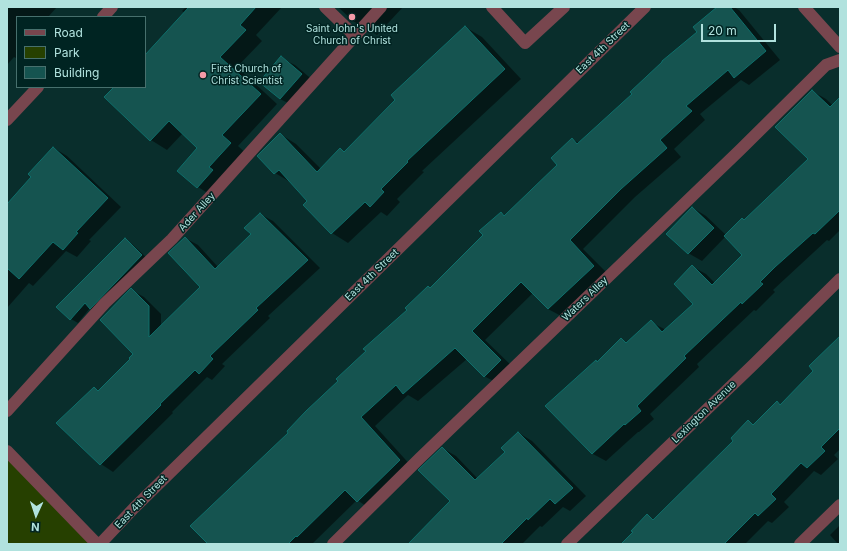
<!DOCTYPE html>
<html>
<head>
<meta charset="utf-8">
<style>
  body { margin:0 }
  #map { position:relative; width:847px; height:551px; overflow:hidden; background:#092e2c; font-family:Inter,sans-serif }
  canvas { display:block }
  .frame { position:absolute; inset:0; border:8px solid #b1e2de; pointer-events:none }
  .legend { position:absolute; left:16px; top:16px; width:130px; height:72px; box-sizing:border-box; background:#002422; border:1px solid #47706d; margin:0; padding:5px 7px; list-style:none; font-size:12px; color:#b1e2de }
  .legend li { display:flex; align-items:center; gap:8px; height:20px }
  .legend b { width:20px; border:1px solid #47706d }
  .north { position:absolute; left:16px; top:495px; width:40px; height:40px; -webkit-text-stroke:3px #002422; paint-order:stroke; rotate:183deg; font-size:11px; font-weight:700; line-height:16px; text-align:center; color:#b1e2de }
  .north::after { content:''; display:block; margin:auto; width:14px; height:18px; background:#b1e2de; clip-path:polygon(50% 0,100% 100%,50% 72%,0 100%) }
  .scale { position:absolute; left:701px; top:24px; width:75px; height:18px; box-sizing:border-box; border:2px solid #b1e2de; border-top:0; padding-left:5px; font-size:12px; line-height:14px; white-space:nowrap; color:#b1e2de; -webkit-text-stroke:3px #002422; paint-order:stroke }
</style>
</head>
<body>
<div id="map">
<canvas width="847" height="551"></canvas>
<div class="frame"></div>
<ul class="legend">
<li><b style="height:5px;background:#78464e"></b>Road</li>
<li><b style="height:11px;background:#264000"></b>Park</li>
<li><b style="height:11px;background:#155450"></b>Building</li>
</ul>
<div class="north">N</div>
<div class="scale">20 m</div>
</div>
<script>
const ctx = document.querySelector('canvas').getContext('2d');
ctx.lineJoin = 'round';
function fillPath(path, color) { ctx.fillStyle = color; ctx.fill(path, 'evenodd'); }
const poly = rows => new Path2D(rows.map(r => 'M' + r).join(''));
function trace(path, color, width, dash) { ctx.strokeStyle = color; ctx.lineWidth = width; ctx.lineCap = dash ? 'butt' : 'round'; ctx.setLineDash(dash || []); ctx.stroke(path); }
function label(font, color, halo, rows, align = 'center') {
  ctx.font = font + ' Inter,sans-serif'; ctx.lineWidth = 3; ctx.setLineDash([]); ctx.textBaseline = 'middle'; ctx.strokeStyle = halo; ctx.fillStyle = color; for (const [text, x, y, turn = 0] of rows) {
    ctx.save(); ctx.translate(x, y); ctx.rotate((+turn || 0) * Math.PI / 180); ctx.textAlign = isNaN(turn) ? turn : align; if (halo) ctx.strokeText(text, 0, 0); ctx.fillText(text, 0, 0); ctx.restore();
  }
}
fillPath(poly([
  [7,451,97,544,7,544]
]), '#264000');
fillPath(poly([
  [7,7,57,7,48,17,17,17,17,57,16,58,14,57,7,65],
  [186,7,282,7,256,35,262,41,237,67,277,104,238,146,247,154,214,197,198,187,179,171,199,148,183,133,167,150,151,140,116,87,145,87,145,56,185,13,182,11],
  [338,7,403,7,377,35,353,21],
  [718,7,734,7,739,10,780,60,749,85,741,80,700,114,705,120,674,149,681,157,635,197,583,249,608,274,563,317,548,309,533,293,485,340,515,369,499,384,484,376,467,359,418,401,408,395,375,426,414,469,372,510,357,500,312,544,210,544,290,433,484,235,501,213,505,216,558,165,572,139,579,143,634,94,698,32],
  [465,27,482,37,521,79,422,171,424,172,397,199,400,202,387,216,381,212,348,243,332,233,308,201,292,183,275,173,280,134,296,144,321,169,340,150,345,152],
  [281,58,295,65,315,82,294,106,280,99],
  [812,91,826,99,840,112,840,230,829,241,827,240,773,290,775,292,756,311,754,310,697,364,699,367,650,414,654,419,639,432,638,432,606,461,593,454,547,406,598,363,621,339,627,343,651,322,666,330,695,304,693,267,706,274,715,283,744,255,726,236,702,261,688,253,693,208,706,216,726,235,745,221,809,159],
  [54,148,67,156,121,207,89,240,91,241,77,257,66,251,33,286,29,283,7,308,7,205,32,177],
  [260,214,273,221,320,268,268,316,270,318,222,364,225,366,212,380,207,377,172,412,173,413,113,472,101,464,58,423,94,388,100,391,131,359,134,354,131,290,144,297,161,314,161,327,202,287,185,238,198,245,218,267,252,234],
  [125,240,132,244,148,259,97,312,90,308,78,323,71,319],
  [840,337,840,449,834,455,838,459,821,475,814,471,784,502,789,507,772,523,768,521,745,544,622,544,634,532,647,516,655,520,735,441,748,422,754,425,777,403,781,405,815,371],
  [519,433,532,441,586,496,570,511,563,507,542,527,540,526,522,544,410,544,451,501,442,448,456,456,478,479,506,452],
  [840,525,840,544,838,544,830,535]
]), '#0007');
const building = poly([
  [189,7,256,7,240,25,246,30,220,57,261,94,222,135,231,143,209,167,213,170,197,188,177,171,197,148,169,121,150,141,104,97,114,87,145,87,145,55,189,7],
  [717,7,730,7,766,51,734,78,728,70,686,106,692,111,660,140,667,148,621,189,570,240,594,266,548,309,521,282,472,331,501,360,484,377,455,348,403,394,396,385,361,417,400,460,357,502,345,490,297,537,296,536,288,544,208,544,190,526,288,433,287,431,306,411,338,381,336,379,366,351,363,349,407,310,405,308,428,286,430,288,483,235,479,231,501,212,504,216,557,165,551,158,572,138,577,144,632,94,630,92,662,62,662,61,697,32,693,27,717,7],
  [465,26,505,69,407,161,408,162,381,189,384,192,370,207,365,202,331,234,303,205,307,201,279,170,274,174,257,156,280,133,317,172,340,148,344,152,395,100,391,95,465,26],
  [281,56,302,74,280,99,259,82,281,56],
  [812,90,830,107,840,97,840,210,815,234,813,233,775,267,760,282,763,284,742,304,741,302,684,356,686,358,637,406,641,411,625,425,624,424,592,454,545,406,596,360,597,362,621,338,626,343,651,320,662,332,693,304,674,284,692,265,712,285,742,255,724,236,742,218,744,220,808,159,775,127,812,90],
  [53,147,108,198,76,232,78,233,63,250,53,242,19,279,7,268,7,204,31,177,28,174,53,147],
  [692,207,714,228,688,254,666,234,692,207],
  [260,213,308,260,256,308,258,310,210,356,213,359,199,374,195,370,160,404,161,405,100,465,56,423,94,387,98,391,130,359,129,358,133,354,100,320,131,288,149,306,149,337,200,287,168,253,185,237,215,269,251,234,244,228,260,213],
  [125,238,142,255,90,309,85,303,70,320,56,307,125,238],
  [840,336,840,428,821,447,825,451,807,468,801,463,771,494,776,499,758,516,755,513,724,544,621,544,633,532,631,531,647,514,653,520,733,441,731,438,748,420,753,425,777,401,780,405,813,371,809,366,840,336],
  [518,432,573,488,555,504,550,499,528,520,527,518,501,544,408,544,450,501,418,470,442,447,475,480,505,452,501,448,518,432]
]);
fillPath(building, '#155450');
trace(building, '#0e6f6b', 1);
trace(poly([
  [325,7,355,36],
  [492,7,525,43,564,7],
  [804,7,840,47],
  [103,17,112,7],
  [7,120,38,87],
  [7,411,105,303,172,239,381,7],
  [7,451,97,544],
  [100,544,134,508,645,7],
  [333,544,420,458,740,150,826,65,840,60],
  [567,544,754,364,840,279],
  [800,544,840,505]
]), '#78464e', 12);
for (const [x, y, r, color] of [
  [352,17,4,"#f39aa7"],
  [203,75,4,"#f39aa7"]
]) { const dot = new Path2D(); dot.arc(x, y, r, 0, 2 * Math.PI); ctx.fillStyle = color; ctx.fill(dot); trace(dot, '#002422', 1.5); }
label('10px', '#b1e2de', '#002422', [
  ["Saint John's United",352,29],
  ["Church of Christ",352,41],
  ["First Church of",211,69,"left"],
  ["Christ Scientist",211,81,"left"]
]);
label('10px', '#b1e2de', '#002422', [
  ["East 4th Street",603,48,-44],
  ["Ader Alley",197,212,-48],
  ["East 4th Street",372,275,-44],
  ["Waters Alley",585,299,-44],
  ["Lexington Avenue",704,412,-44],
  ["East 4th Street",141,502,-46]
]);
</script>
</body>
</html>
